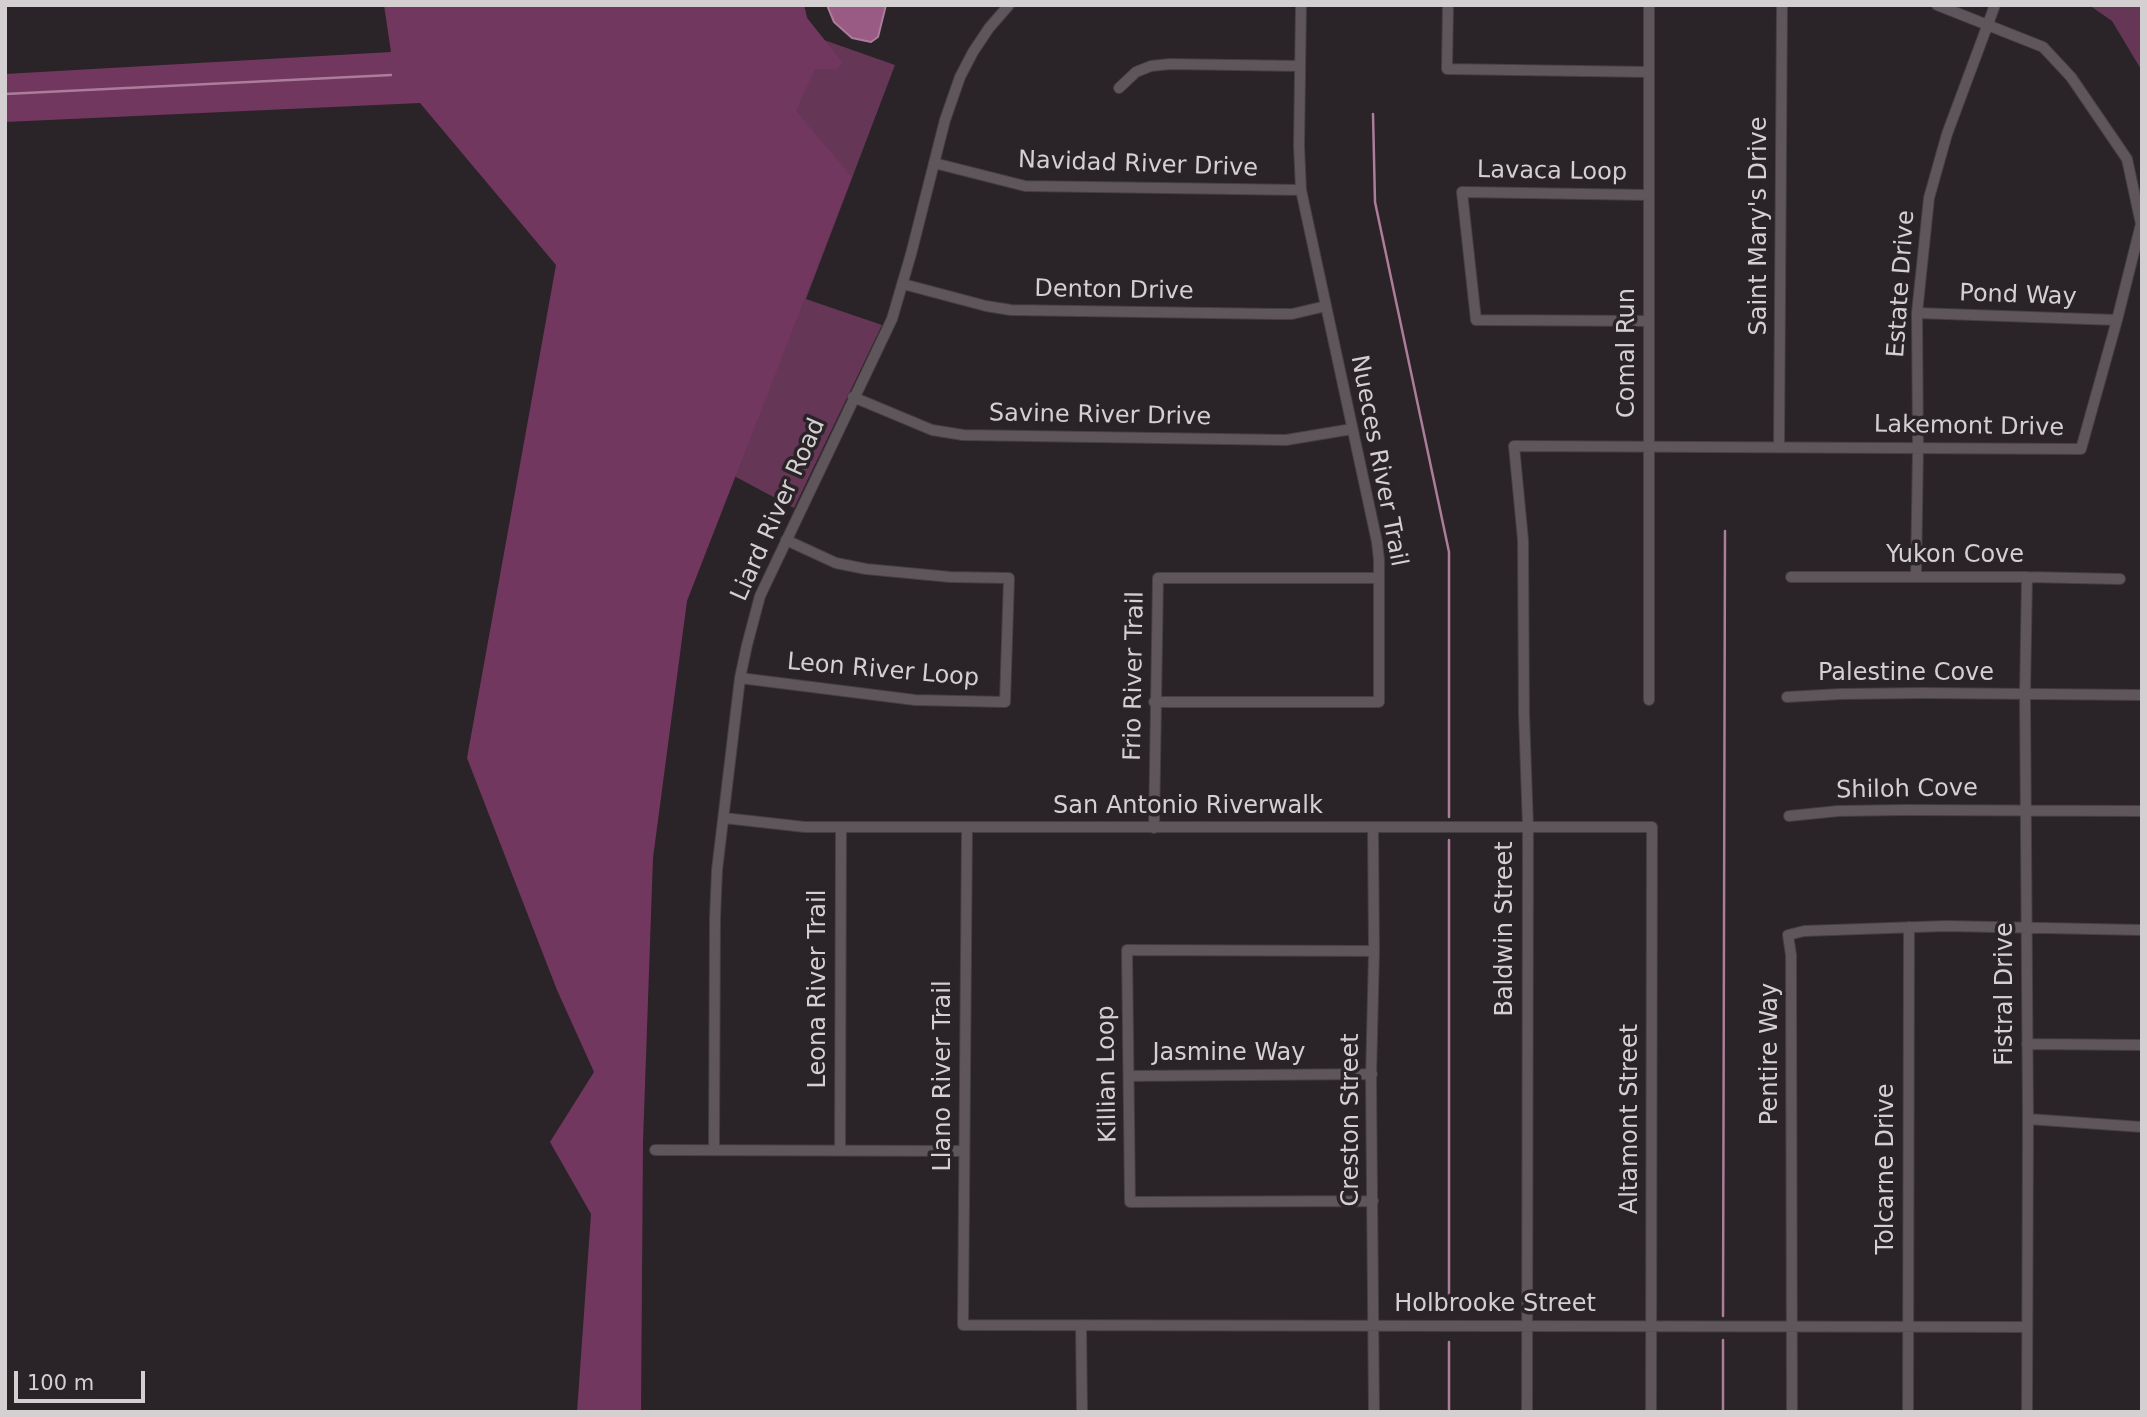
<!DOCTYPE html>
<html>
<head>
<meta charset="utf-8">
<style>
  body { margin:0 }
  #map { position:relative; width:2147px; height:1417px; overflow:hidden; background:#2a2327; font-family:"DejaVu Sans",sans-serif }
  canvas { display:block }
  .frame { position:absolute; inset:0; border:7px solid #d4d0d2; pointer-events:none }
  .scale { position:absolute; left:14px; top:1371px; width:131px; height:32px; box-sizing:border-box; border:4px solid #d4d0d2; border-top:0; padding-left:9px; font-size:21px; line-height:24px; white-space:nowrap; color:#d4d0d2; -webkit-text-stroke:5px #2a2327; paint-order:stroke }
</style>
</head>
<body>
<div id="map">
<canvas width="2147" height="1417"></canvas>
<div class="frame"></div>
<div class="scale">100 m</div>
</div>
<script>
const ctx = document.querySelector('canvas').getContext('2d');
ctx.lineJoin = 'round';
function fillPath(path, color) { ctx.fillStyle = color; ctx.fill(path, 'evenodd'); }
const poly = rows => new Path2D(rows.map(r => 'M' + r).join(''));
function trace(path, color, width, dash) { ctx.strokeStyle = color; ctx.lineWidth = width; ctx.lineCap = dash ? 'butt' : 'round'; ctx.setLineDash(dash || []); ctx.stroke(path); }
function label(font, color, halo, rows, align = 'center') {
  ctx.font = font + ' "DejaVu Sans",sans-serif'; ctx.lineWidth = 7; ctx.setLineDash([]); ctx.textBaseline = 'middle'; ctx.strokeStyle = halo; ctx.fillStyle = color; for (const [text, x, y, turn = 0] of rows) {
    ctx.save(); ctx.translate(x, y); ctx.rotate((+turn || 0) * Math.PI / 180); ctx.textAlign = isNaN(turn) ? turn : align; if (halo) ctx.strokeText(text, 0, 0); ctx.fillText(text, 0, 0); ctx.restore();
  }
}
fillPath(poly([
  [804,5,807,18,824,40,895,65,806,299,882,325,794,508,736,477,622,384],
  [2089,5,2142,5,2142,71,2112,21]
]), '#653655');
fillPath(poly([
  [384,5,804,5,807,18,843,63,836,69,815,69,796,111,852,177,687,601,653,858,643,1142,641,1412,577,1412,591,1214,550,1142,594,1072,557,990,467,758,556,265,420,103,5,122,5,74,391,52]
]), '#71375e');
const water = poly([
  [827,5,886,5,878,37,871,42,852,38,834,22,827,5]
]);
fillPath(water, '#995a83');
trace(water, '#ab7d9b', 2);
trace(poly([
  [5,94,391,75],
  [1373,114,1375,202,1449,552,1449,817],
  [1449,840,1449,1312],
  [1723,1316,1725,531],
  [1449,1342,1449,1412],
  [1723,1412,1723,1340]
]), '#ab7d9b', 2.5);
const minor = poly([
  [1448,5,1447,69,1649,72],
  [1649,5,1649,700],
  [1119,88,1136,72,1151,66,1170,64,1300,66],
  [934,163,1025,186,1301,190],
  [903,284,986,306,1011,310,1276,314,1292,314,1326,306],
  [1917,313,2117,320],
  [1648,321,1476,320,1462,192,1649,195],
  [853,397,932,430,963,435,1286,440,1352,429],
  [1779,447,1782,5],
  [1916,576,1918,447,1917,313,1929,198,1947,134,1995,5],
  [1791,577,2027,577,2120,579],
  [740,678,915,700,1005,702,1009,578,950,577,866,569,836,563,786,540],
  [1787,697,1841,694,1924,693,2142,695],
  [1154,702,1379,702,1379,560,1377,542,1301,190,1299,146,1301,5],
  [1789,816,1838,811,1903,810,2142,811],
  [724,818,805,827,1652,827,1651,1412],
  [967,828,963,1325,2027,1327],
  [1154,828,1158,578,1379,578],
  [1373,828,1374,951,1371,1078,1374,1412],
  [2027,1044,2142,1045],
  [1129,1076,1372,1074],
  [2028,1119,2142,1127],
  [655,1150,964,1151],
  [714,1150,715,918,717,870,740,678,747,645,760,596,892,319,911,254,945,120,960,77,973,52,989,28,1009,5],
  [840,1150,841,827],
  [1373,1201,1130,1202,1127,950,1374,951],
  [1081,1325,1082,1412],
  [1527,1412,1528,827,1524,714,1523,540,1514,446,2081,449,2117,320,2141,224,2127,159,2071,77,2043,47,1937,5],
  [1792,1412,1791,955,1788,935,1804,931,1946,926,2142,930],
  [1908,1412,1909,927],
  [2027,1412,2028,1119,2025,695,2027,577]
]);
trace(minor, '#443f42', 12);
trace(minor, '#5e565b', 10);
label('24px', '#d4d0d2', '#2a2327', [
  ["Navidad River Drive",1138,165,2],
  ["Lavaca Loop",1552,172,1],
  ["Saint Mary's Drive",1760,226,-90],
  ["Estate Drive",1902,284,-86],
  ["Denton Drive",1114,291,1],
  ["Pond Way",2018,296,2],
  ["Comal Run",1628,353,-90],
  ["Savine River Drive",1100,416,1],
  ["Lakemont Drive",1969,427,1],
  ["Nueces River Trail",1378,461,79],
  ["Liard River Road",779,510,-66],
  ["Yukon Cove",1955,556],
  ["Leon River Loop",883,671,5],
  ["Palestine Cove",1906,674],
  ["Frio River Trail",1135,676,-89],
  ["Shiloh Cove",1907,790,-1],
  ["San Antonio Riverwalk",1188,807],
  ["Baldwin Street",1506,929,-90],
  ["Leona River Trail",819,989,-90],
  ["Fistral Drive",2006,994,-90],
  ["Jasmine Way",1229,1054],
  ["Pentire Way",1771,1054,-90],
  ["Killian Loop",1108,1074,-91],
  ["Llano River Trail",944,1076,-90],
  ["Altamont Street",1631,1119,-90],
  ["Creston Street",1352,1120,-90],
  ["Tolcarne Drive",1887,1169,-90],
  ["Holbrooke Street",1495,1305]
]);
</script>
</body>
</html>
